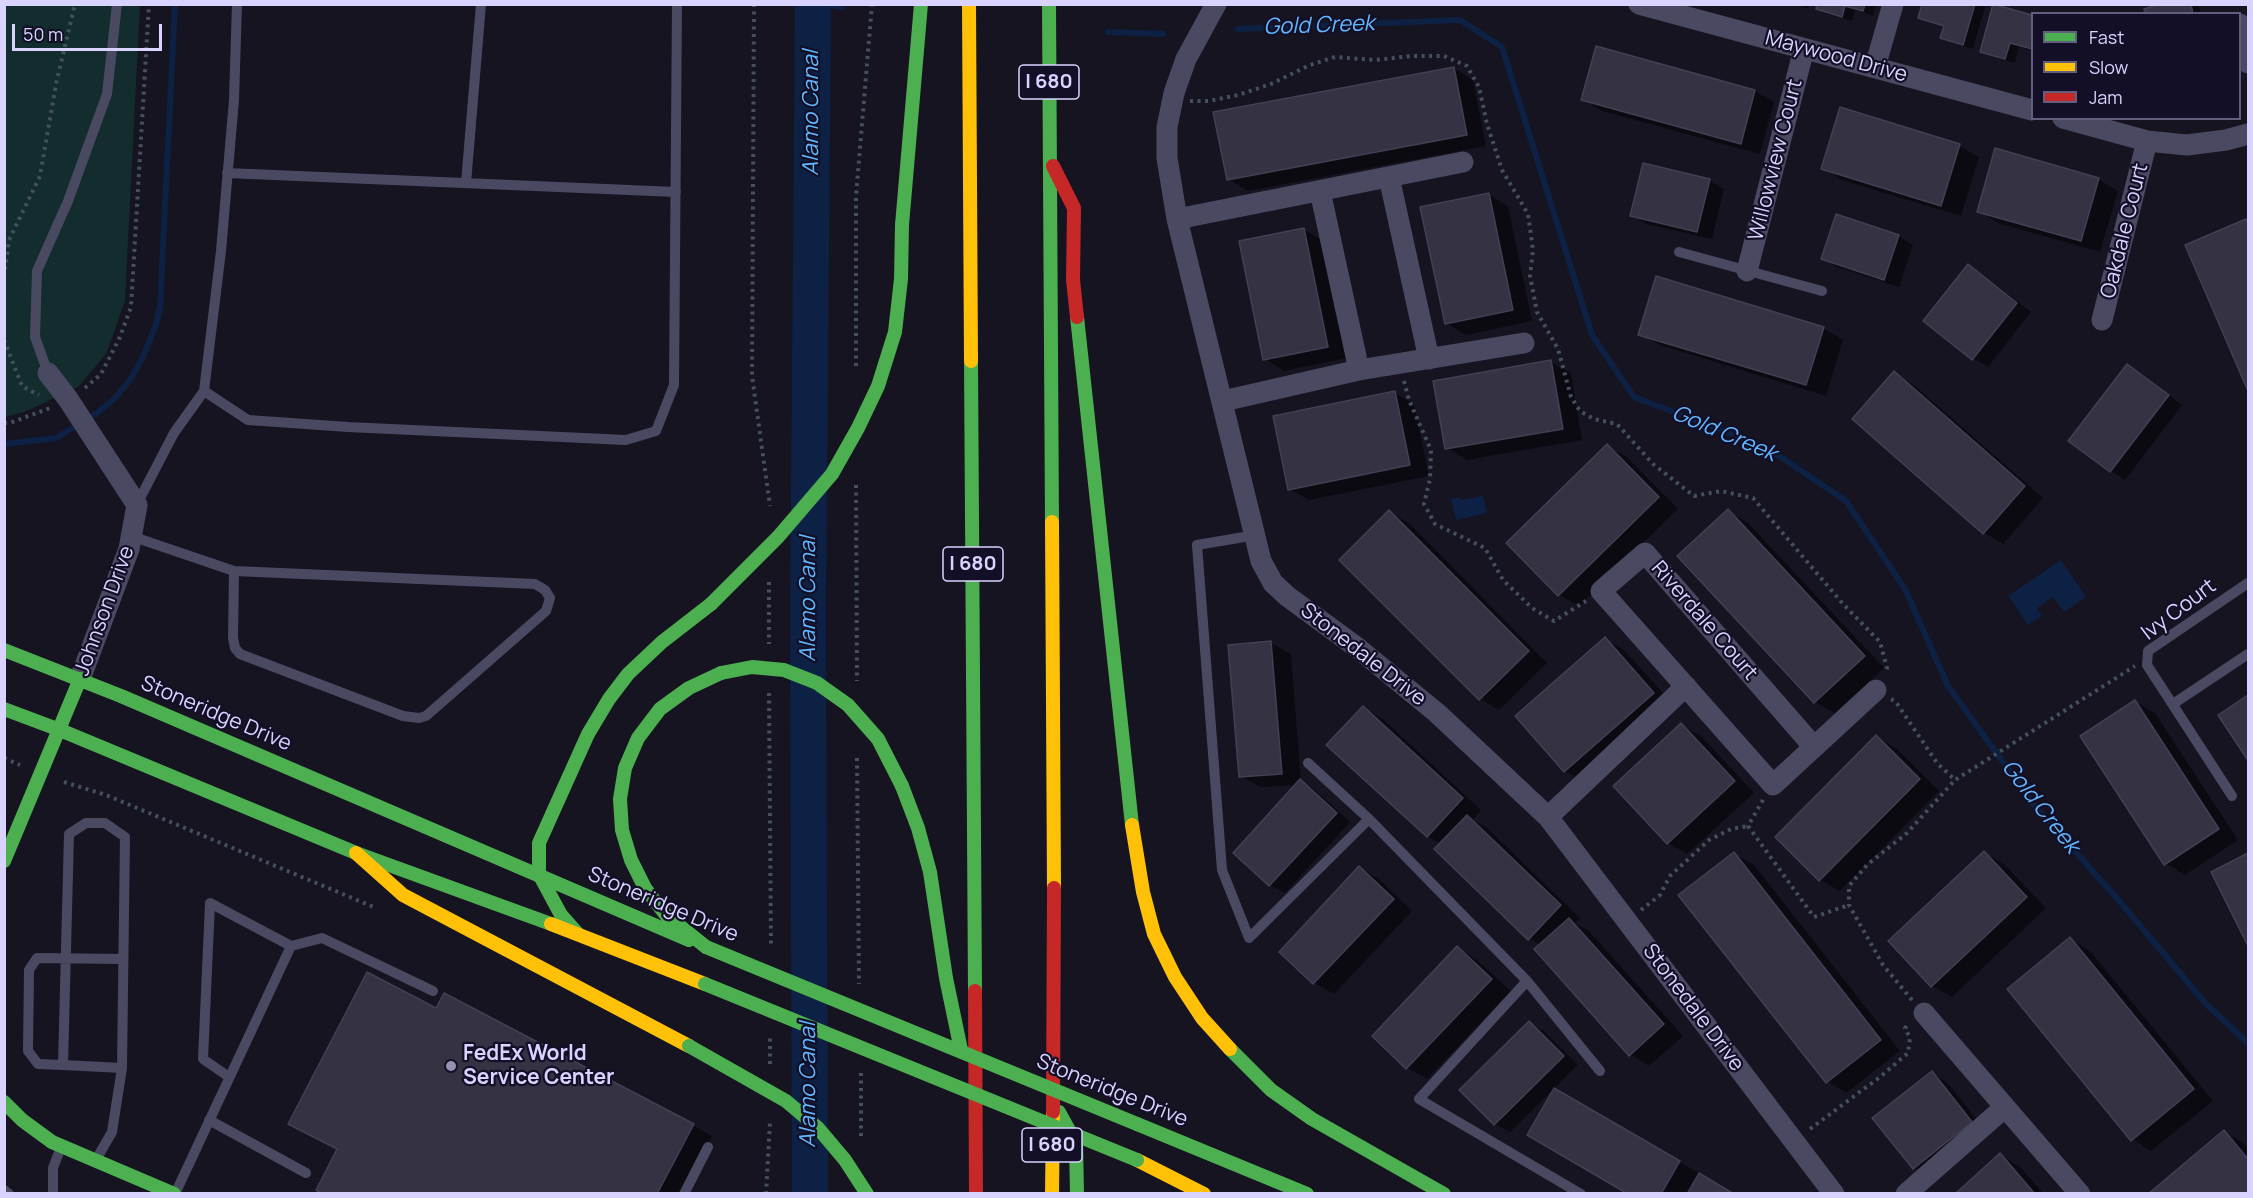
<!DOCTYPE html>
<html>
<head>
<meta charset="utf-8">
<style>
  body { margin:0 }
  #map { position:relative; width:2253px; height:1198px; overflow:hidden; background:#161421; font-family:Manrope,sans-serif }
  canvas { display:block }
  .frame { position:absolute; inset:0; border:6px solid #d9d4ff; pointer-events:none }
  .legend { position:absolute; left:2031px; top:12px; width:210px; height:108px; box-sizing:border-box; background:#130f26; border:2px solid #625e7d; margin:0; padding:8px 10px; list-style:none; font-size:18px; color:#d9d4ff }
  .legend li { display:flex; align-items:center; gap:12px; height:30px }
  .legend b { width:30px; border:2px solid #625e7d }
  .scale { position:absolute; left:12px; top:24px; width:150px; height:27px; box-sizing:border-box; border:3px solid #d9d4ff; border-top:0; padding-left:8px; font-size:18px; line-height:21px; white-space:nowrap; color:#d9d4ff; -webkit-text-stroke:4px #130f26; paint-order:stroke }
</style>
</head>
<body>
<div id="map">
<canvas width="2253" height="1198"></canvas>
<div class="frame"></div>
<ul class="legend">
<li><b style="height:8px;background:#4caf50"></b>Fast</li>
<li><b style="height:8px;background:#ffc107"></b>Slow</li>
<li><b style="height:8px;background:#c62828"></b>Jam</li>
</ul>
<div class="scale">50 m</div>
</div>
<script>
const ctx = document.querySelector('canvas').getContext('2d');
ctx.lineJoin = 'round';
function fillPath(path, color) { ctx.fillStyle = color; ctx.fill(path, 'evenodd'); }
const poly = rows => new Path2D(rows.map(r => 'M' + r).join(''));
function trace(path, color, width, dash) { ctx.strokeStyle = color; ctx.lineWidth = width; ctx.lineCap = dash ? 'butt' : 'round'; ctx.setLineDash(dash || []); ctx.stroke(path); }
function label(font, color, halo, rows, align = 'center') {
  ctx.font = font + ' Manrope,sans-serif'; ctx.lineWidth = 4.5; ctx.setLineDash([]); ctx.textBaseline = 'middle'; ctx.strokeStyle = halo; ctx.fillStyle = color; for (const [text, x, y, turn = 0] of rows) {
    ctx.save(); ctx.translate(x, y); ctx.rotate((+turn || 0) * Math.PI / 180); ctx.textAlign = isNaN(turn) ? turn : align; if (halo) ctx.strokeText(text, 0, 0); ctx.fillText(text, 0, 0); ctx.restore();
  }
}
fillPath(poly([
  [5,5,140,5,125,301,106,354,79,386,27,411,5,417]
]), '#132c2d');
fillPath(poly([
  [1483,496,1487,513,1456,520,1451,499,1460,497,1461,500],
  [2061,560,2086,597,2064,612,2053,597,2037,608,2042,616,2028,625,2008,596]
]), '#0d2144');
fillPath(poly([
  [1795,4,1809,4,1808,9],
  [1819,4,1876,4,1873,16,1855,10,1852,21,1827,14,1818,8],
  [1924,4,1986,4,1973,49,1952,43,1942,37,1945,28,1920,17],
  [2167,4,2198,4,2201,14,2146,14],
  [1994,6,2032,17,2032,51,2019,47,2015,63,1992,56,1982,51],
  [1597,48,1755,91,1774,102,1760,154,1602,111,1583,100],
  [1454,68,1473,80,1486,146,1248,191,1228,179],
  [1959,146,1979,157,1961,216,1842,180,1823,168],
  [2098,179,2118,191,2100,252,1998,223,1979,211],
  [1709,180,1724,189,1712,239,1646,224,1632,215],
  [1488,194,1508,206,1532,321,1466,335,1446,323],
  [2246,221,2248,222,2248,387,2187,246],
  [1304,230,1324,241,1347,358,1284,371,1265,359],
  [1898,236,1913,245,1899,287,1837,267,1822,258],
  [1968,266,1983,275,2031,312,1988,367,1973,358],
  [1823,328,1843,340,1826,396,1660,345,1640,334],
  [1551,362,1571,373,1582,440,1467,460,1447,448],
  [2127,366,2142,374,2182,405,2125,480,2111,471],
  [1894,373,1914,385,2043,498,2003,544,1983,532],
  [1394,393,1414,404,1429,476,1309,500,1289,489],
  [1607,446,1627,457,1678,509,1579,606,1559,595],
  [1728,511,1748,523,1884,668,1835,713,1815,702],
  [1389,512,1409,523,1547,663,1499,710,1480,699],
  [1605,639,1624,650,1673,704,1585,782,1565,771],
  [1271,643,1291,654,1301,781,1315,790,1350,822,1285,893,1270,885,1235,853,1297,785,1260,787,1241,776],
  [2248,697,2248,758,2220,716],
  [2135,702,2155,713,2238,840,2185,875,2165,863],
  [1363,708,1383,719,1481,810,1473,820,1487,828,1580,918,1575,923,1589,931,1683,1036,1649,1066,1630,1054,1541,945,1529,938,1441,844,1427,836],
  [1681,725,1701,736,1754,793,1687,854,1668,843],
  [1876,737,1896,748,1939,791,1840,891,1820,880],
  [1985,853,2004,864,2046,908,1952,997,1932,986],
  [1734,854,1754,865,1900,1051,1846,1093,1827,1081],
  [2248,855,2248,943,2213,873],
  [1360,868,1379,879,1412,911,1334,994,1314,983],
  [2070,939,2090,951,2213,1101,2151,1151,2132,1139],
  [1458,948,1477,960,1511,991,1427,1079,1407,1068,1374,1036],
  [437,1010,693,1125,712,1136,683,1194,326,1194],
  [1529,1023,1544,1031,1578,1065,1510,1132,1495,1124],
  [1932,1073,1947,1082,1986,1131,1928,1176,1914,1168],
  [1555,1090,1699,1173,1731,1194,1631,1194],
  [2224,1132,2244,1143,2248,1149,2248,1194,2150,1194],
  [2000,1155,2020,1167,2044,1194,1957,1194]
]), '#0007');
trace(poly([
  [820,4,842,7],
  [1238,29,1460,20,1502,47,1592,335,1634,397,1766,447,1846,501,1905,589,1948,686,2034,805,2121,903,2206,1004,2248,1043],
  [1108,32,1163,34],
  [4,444,56,438,97,413,115,398,130,380,142,359,156,325,160,307,175,4]
]), '#0d2144', 6);
trace(poly([
  [810,1194,808,615,813,4]
]), '#0d2144', 36);
const building = poly([
  [1817,4,1865,4,1863,11,1845,6,1842,17,1816,9,1817,4],
  [1922,4,1975,4,1963,45,1940,38,1944,26,1918,18,1922,4],
  [1993,4,2032,15,2032,49,2010,43,2005,59,1980,52,1993,4],
  [2160,4,2191,4,2193,14,2145,14,2144,9,2160,4],
  [1596,46,1755,90,1741,144,1581,100,1596,46],
  [1454,67,1467,135,1227,180,1213,112,1454,67],
  [1840,107,1960,144,1941,206,1821,169,1840,107],
  [1995,148,2099,178,2081,241,1977,212,1995,148],
  [1643,163,1710,179,1697,232,1630,216,1643,163],
  [1489,193,1513,310,1445,324,1420,207,1489,193],
  [1836,214,1899,235,1884,280,1821,259,1836,214],
  [2246,219,2248,225,2248,391,2185,245,2246,219],
  [1304,228,1328,347,1263,360,1239,241,1304,228],
  [1968,264,2017,303,1972,360,1923,321,1968,264],
  [1656,276,1824,327,1806,385,1638,335,1656,276],
  [1551,360,1563,429,1445,449,1433,381,1551,360],
  [2127,364,2169,395,2110,472,2068,441,2127,364],
  [1894,371,2025,486,1983,534,1852,419,1894,371],
  [1395,391,1410,465,1288,490,1273,416,1395,391],
  [1607,444,1659,497,1558,596,1506,543,1607,444],
  [1728,509,1865,656,1814,703,1677,556,1728,509],
  [1389,510,1529,651,1479,700,1339,560,1389,510],
  [1605,637,1654,693,1564,772,1515,716,1605,637],
  [1271,641,1282,774,1239,777,1228,645,1271,641],
  [2248,695,2248,758,2247,759,2218,715,2248,695],
  [2135,700,2219,829,2164,865,2080,736,2135,700],
  [1363,706,1463,798,1427,837,1326,745,1363,706],
  [1681,723,1735,781,1667,844,1613,786,1681,723],
  [1876,735,1920,779,1819,881,1775,837,1876,735],
  [1300,779,1337,813,1269,886,1233,853,1300,779],
  [1467,815,1561,905,1528,940,1434,849,1467,815],
  [1984,851,2027,897,1931,987,1888,941,1984,851],
  [1734,852,1881,1040,1826,1083,1678,895,1734,852],
  [2248,853,2248,946,2211,872,2248,853],
  [1359,866,1394,899,1313,984,1279,952,1359,866],
  [1569,918,1664,1024,1629,1056,1534,949,1569,918],
  [2070,937,2194,1089,2131,1141,2007,989,2070,937],
  [1457,946,1492,979,1406,1069,1372,1036,1457,946],
  [367,972,436,1008,444,993,694,1124,657,1194,323,1194,316,1190,337,1149,288,1124,367,972],
  [1529,1021,1564,1056,1494,1125,1459,1090,1529,1021],
  [1932,1071,1972,1122,1913,1169,1872,1118,1932,1071],
  [1554,1088,1680,1161,1661,1194,1628,1194,1527,1135,1554,1088],
  [2224,1130,2248,1159,2248,1194,2148,1194,2224,1130],
  [2000,1153,2035,1194,1955,1194,2000,1153],
  [1699,1173,1734,1194,1687,1194,1699,1173]
]);
fillPath(building, '#343243');
trace(building, '#433f54', 1.5);
trace(poly([
  [754,4,752,376,770,506],
  [1190,101,1209,101,1238,95,1271,84,1310,65,1335,57,1375,60,1411,56,1444,56,1467,66,1479,87,1487,124,1502,170,1528,214,1533,250,1530,276,1537,312,1558,349,1571,397,1580,411,1594,419,1617,424,1653,464,1694,496,1721,491,1753,498,1843,604,1880,642,1887,668,1885,672],
  [4,277,9,240,40,176,56,84,75,4],
  [4,340,22,386,39,395],
  [856,366,856,196,872,4],
  [1404,381,1409,400,1431,450,1430,479,1424,504,1435,524,1485,548,1503,580,1532,608,1554,621,1586,601],
  [85,388,101,374,120,337,131,307,149,4],
  [4,423,10,423,50,408],
  [856,485,857,681],
  [769,582,769,644],
  [769,693,771,947],
  [1891,699,1896,702,1937,763,1955,780,2135,666],
  [4,758,20,765],
  [857,758,859,984],
  [64,782,106,795,376,908],
  [1763,800,1748,826,1814,917,1849,905],
  [1641,910,1660,895,1670,876,1709,840,1731,829,1748,826],
  [1912,1000,1883,965,1849,905,1849,886,1867,865,1907,833,1955,780],
  [770,1064,770,1035],
  [861,1073,861,1140],
  [1810,1129,1880,1077,1908,1053,1910,1038,1905,1028,1908,1025],
  [766,1194,770,1122]
]), '#44505f', 4, [3, 4.5]);
trace(poly([
  [227,173,676,192],
  [466,183,481,4],
  [1679,252,1822,291],
  [48,373,35,337,37,271,68,201,107,94,117,4],
  [204,391,248,420,348,427,626,440,656,431,674,385,677,4],
  [137,504,174,433,204,391,221,251,234,100,237,4],
  [1256,535,1197,545,1222,870,1249,938,1369,819],
  [131,536,234,571,535,584,545,590,550,598,546,611,426,716,419,718,403,716,240,654,235,648,233,638,234,571],
  [2173,704,2248,654],
  [1308,763,1369,819,1527,981,1600,1071],
  [2232,796,2147,665,2148,651,2248,583],
  [291,946,322,938,433,991],
  [1527,981,1419,1099,1581,1194],
  [63,1065,38,1064,28,1051,29,970,37,958,123,959],
  [209,1120,306,1173],
  [97,1158,112,1132,122,1068,125,837,105,823,86,823,69,834,63,1065,122,1068],
  [4,1190,9,1194],
  [53,1194,53,1168,61,1147],
  [175,1194,291,946,210,903,203,1059,229,1077],
  [684,1194,708,1147]
]), '#4a4962', 10);
trace(poly([
  [1216,4,1186,59,1174,93,1167,127,1167,158,1177,219,1261,561,1273,583,1287,596,1359,649,1437,713,1548,817,1834,1194],
  [1639,4,2032,110],
  [2240,24,2248,63],
  [1875,67,1893,4],
  [2063,118,2147,141,2187,145,2226,140,2248,134],
  [1389,177,1429,359],
  [1320,191,1359,370],
  [1177,219,1463,162],
  [1747,271,1804,49],
  [2102,320,2147,141],
  [48,373,68,399,137,505,129,549,80,679],
  [1223,401,1359,370,1524,343],
  [1814,747,1645,553,1601,591,1773,785,1876,690],
  [1548,817,1686,686],
  [1924,1013,2080,1194],
  [1906,1194,2005,1107]
]), '#4a4962', 21);
trace(poly([
  [1049,4,1052,522],
  [902,225,921,4],
  [1077,317,1132,825],
  [971,361,975,991],
  [4,650,121,696,689,940],
  [4,709,60,730,356,853,551,924],
  [902,786,918,828,930,872,946,978,961,1050],
  [4,861,80,679],
  [577,933,561,915,539,874,539,843,588,734,609,699,628,674,662,642,711,604],
  [706,947,666,915,645,888,631,860,622,830,620,799,625,768,638,738,660,709,689,688,721,673],
  [1230,1049,1271,1090,1312,1119,1444,1194],
  [4,1102,22,1120,52,1142,174,1194],
  [1059,1112,1076,1143,1077,1194],
  [1137,1124,1307,1194]
]), '#4caf50', 14);
trace(poly([
  [969,4,971,361],
  [1052,522,1054,888],
  [1132,825,1143,892,1154,934,1175,977,1202,1018,1230,1049],
  [356,853,403,895,689,1046],
  [551,924,705,984],
  [1137,1160,1204,1194],
  [1052,1194,1053,1112]
]), '#ffc107', 14);
trace(poly([
  [1053,166,1074,208,1073,280,1077,317],
  [975,991,976,1194],
  [1053,1112,1054,888]
]), '#c62828', 14);
trace(poly([
  [711,604,778,537,832,474,858,428,878,386,895,332,901,279,902,225],
  [721,673,752,667,784,670,817,683,848,705,878,739,902,786],
  [706,947,1137,1124],
  [705,984,1137,1160],
  [689,1046,786,1101,818,1128,845,1160,867,1194]
]), '#4caf50', 14);
for (const [x, y, r, color] of [
  [451,1066,6,"#9591b1"]
]) { const dot = new Path2D(); dot.arc(x, y, r, 0, 2 * Math.PI); ctx.fillStyle = color; ctx.fill(dot); trace(dot, '#130f26', 2); }
for (const [x, y, w] of [
  [1049,82,60],
  [973,564,60],
  [1052,1145,60]
]) { const box = new Path2D(); box.roundRect(x - w / 2, y - 17, w, 34, 4.5); ctx.fillStyle = '#130f26'; ctx.fill(box); trace(box, '#d9d4ff', 1.5); }
label('bold 20px', '#d9d4ff', null, [
  ["I 680",1049,82],
  ["I 680",973,564],
  ["I 680",1052,1145]
]);
label('21px', '#d9d4ff', '#130f26', [
  ["Maywood Drive",1836,57,15],
  ["Willowview Court",1776,160,-76],
  ["Oakdale Court",2125,231,-76],
  ["Ivy Court",2179,610,-37],
  ["Johnson Drive",105,611,-70],
  ["Riverdale Court",1704,621,49],
  ["Stonedale Drive",1363,655,38],
  ["Stoneridge Drive",216,714,23],
  ["Stoneridge Drive",663,905,23],
  ["Stonedale Drive",1693,1008,53],
  ["Stoneridge Drive",1112,1091,22]
]);
label('bold 21px', '#d9d4ff', '#130f26', [
  ["FedEx World",463,1054],
  ["Service Center",463,1078]
], 'left');
label('italic 22px', '#62b6ff', '#130f26', [
  ["Gold Creek",1319,26,-2],
  ["Alamo Canal",812,113,-90],
  ["Gold Creek",1724,434,23],
  ["Alamo Canal",809,599,-90],
  ["Gold Creek",2040,807,52],
  ["Alamo Canal",809,1085,-90]
]);
</script>
</body>
</html>
